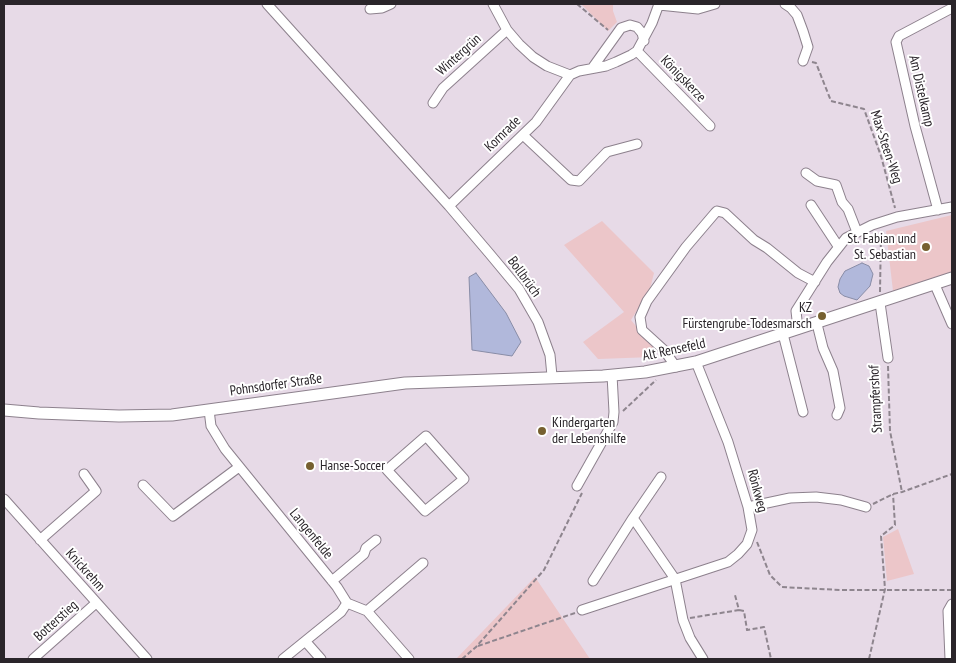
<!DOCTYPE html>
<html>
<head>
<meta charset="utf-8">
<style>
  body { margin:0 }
  #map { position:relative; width:956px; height:663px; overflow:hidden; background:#e7dae7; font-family:"PT Sans Narrow",sans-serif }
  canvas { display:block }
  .frame { position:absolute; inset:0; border:5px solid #2a252a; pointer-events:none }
</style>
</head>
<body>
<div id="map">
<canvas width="956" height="663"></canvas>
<div class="frame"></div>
</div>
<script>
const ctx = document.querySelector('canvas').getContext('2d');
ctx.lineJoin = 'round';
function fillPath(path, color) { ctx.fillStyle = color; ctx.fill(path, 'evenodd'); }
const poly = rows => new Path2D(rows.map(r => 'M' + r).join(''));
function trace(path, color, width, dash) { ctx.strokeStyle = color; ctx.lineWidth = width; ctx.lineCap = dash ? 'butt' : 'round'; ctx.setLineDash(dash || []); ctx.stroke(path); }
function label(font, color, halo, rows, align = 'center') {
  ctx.font = font + ' "PT Sans Narrow",sans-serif'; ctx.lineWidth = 4; ctx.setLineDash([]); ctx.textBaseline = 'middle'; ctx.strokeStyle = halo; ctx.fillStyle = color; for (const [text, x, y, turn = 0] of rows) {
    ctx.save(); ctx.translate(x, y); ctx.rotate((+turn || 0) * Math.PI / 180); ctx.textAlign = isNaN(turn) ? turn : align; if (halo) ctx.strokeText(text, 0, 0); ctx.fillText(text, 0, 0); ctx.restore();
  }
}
fillPath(poly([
  [581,4,613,4,613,11,617,22,608,31],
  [952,215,952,272,893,291,886,231],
  [602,221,654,273,650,289,631,320,656,351,653,357,598,359,583,342,624,312,564,245],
  [898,529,914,574,887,581,883,537],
  [535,577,590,659,456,659]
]), '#ecc6c9');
const water = poly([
  [862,263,869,266,873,274,870,286,857,300,844,296,840,293,838,287,840,279,845,271,862,263],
  [476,273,506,313,521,342,512,356,472,350,469,277,476,273]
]);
fillPath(water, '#b1b8db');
trace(water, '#888ca6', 1);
const minor = poly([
  [267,4,449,206,489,253,519,289,538,322,550,355,552,376],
  [493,4,507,30,519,44,533,57,547,66,570,75],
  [785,4,791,8,797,15,803,31,808,47,803,61],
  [659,5,698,9,715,4],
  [370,9,382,8,391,4],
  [637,51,710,126],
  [593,67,621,28,630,25,637,27,642,33,644,41],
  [433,103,443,88,507,30],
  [523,135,571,180,579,181,607,152,637,144],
  [806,173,817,181,836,185,842,202,848,209,857,232],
  [811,205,838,246],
  [449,206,536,122,570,75,579,71,606,66,616,62,631,55,637,51,652,23,659,4],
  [938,210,915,126,896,42,899,36,952,8],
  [935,285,952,324],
  [880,303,888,358],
  [817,324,823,348,833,371,840,408,837,415],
  [798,329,796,311,827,262,846,238,872,225,897,217,952,207],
  [783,334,803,412],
  [676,367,664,350,642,330,640,317,647,301,686,247,715,213,717,211,725,213,754,240,767,248,798,273,815,282],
  [209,410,211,426,225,449,337,587,347,603,341,612,283,659],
  [426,436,464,479,425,511,387,470,426,436],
  [661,477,633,518,675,579,683,620,690,638,703,659],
  [143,485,173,516,239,467],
  [577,486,613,422,614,412,612,375],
  [4,499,147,659],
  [748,507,790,498,816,497,841,500,866,507],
  [40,540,96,491,84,474],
  [332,581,364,554,366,548,376,540],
  [593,581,633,518],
  [347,603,367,611,409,659],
  [582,610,728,562,738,554,747,544,752,530,748,507,728,442,696,362],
  [367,611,423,563],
  [306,642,321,659],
  [33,659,96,603],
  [950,659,948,611,952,604]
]);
const major = poly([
  [4,410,39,413,119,416,172,415,405,383,603,376,645,372,696,362,952,278]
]);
trace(minor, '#8d818d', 11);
trace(major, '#8d818d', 13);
trace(poly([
  [577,4,608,30],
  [812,62,816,63,831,101,864,109,881,156,895,208],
  [880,292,881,232],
  [888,366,890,431,902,492],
  [623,411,656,380],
  [873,504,893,494,902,492,952,474],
  [757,542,770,575,782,587,841,590,952,590],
  [739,610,744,611,747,630,764,627,771,659],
  [690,618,739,610,735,595],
  [478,646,575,613],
  [462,659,476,647,544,570,582,493],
  [869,659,885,589,881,536,895,525,893,494]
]), '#8e858e', 2, [5, 2.5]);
trace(minor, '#fff', 9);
trace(major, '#fff', 11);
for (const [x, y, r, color] of [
  [926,247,5,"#766030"],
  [822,316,5,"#766030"],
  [542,431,5,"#766030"],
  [310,466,5,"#766030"]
]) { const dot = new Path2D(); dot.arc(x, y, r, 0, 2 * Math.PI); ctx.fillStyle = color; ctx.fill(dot); trace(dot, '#fff', 2); }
label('14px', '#2a252a', '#fff', [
  ["Wintergrün",459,55,-42],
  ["Königskerze",683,79,46],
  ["Am Distelkamp",921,91,77],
  ["Kornrade",503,134,-44],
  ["Max-Steen-Weg",886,147,72],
  ["Bollbrüch",524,277,54],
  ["Alt Rensefeld",674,350,-12],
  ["Pohnsdorfer Straße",276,385,-8],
  ["Strampfershof",876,399,-93],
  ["Rönkweg",757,491,75],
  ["Langenfelde",311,534,51],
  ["Knickrehm",85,570,48],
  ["Botterstieg",56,621,-42]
]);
label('14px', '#2a252a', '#fff', [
  ["St. Fabian und",916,239],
  ["St. Sebastian",916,255],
  ["KZ",812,308],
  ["Fürstengrube-Todesmarsch",812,324],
  ["Kindergarten",552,423,"left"],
  ["der Lebenshilfe",552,439,"left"],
  ["Hanse-Soccer",320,466,"left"]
], 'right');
</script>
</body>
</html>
